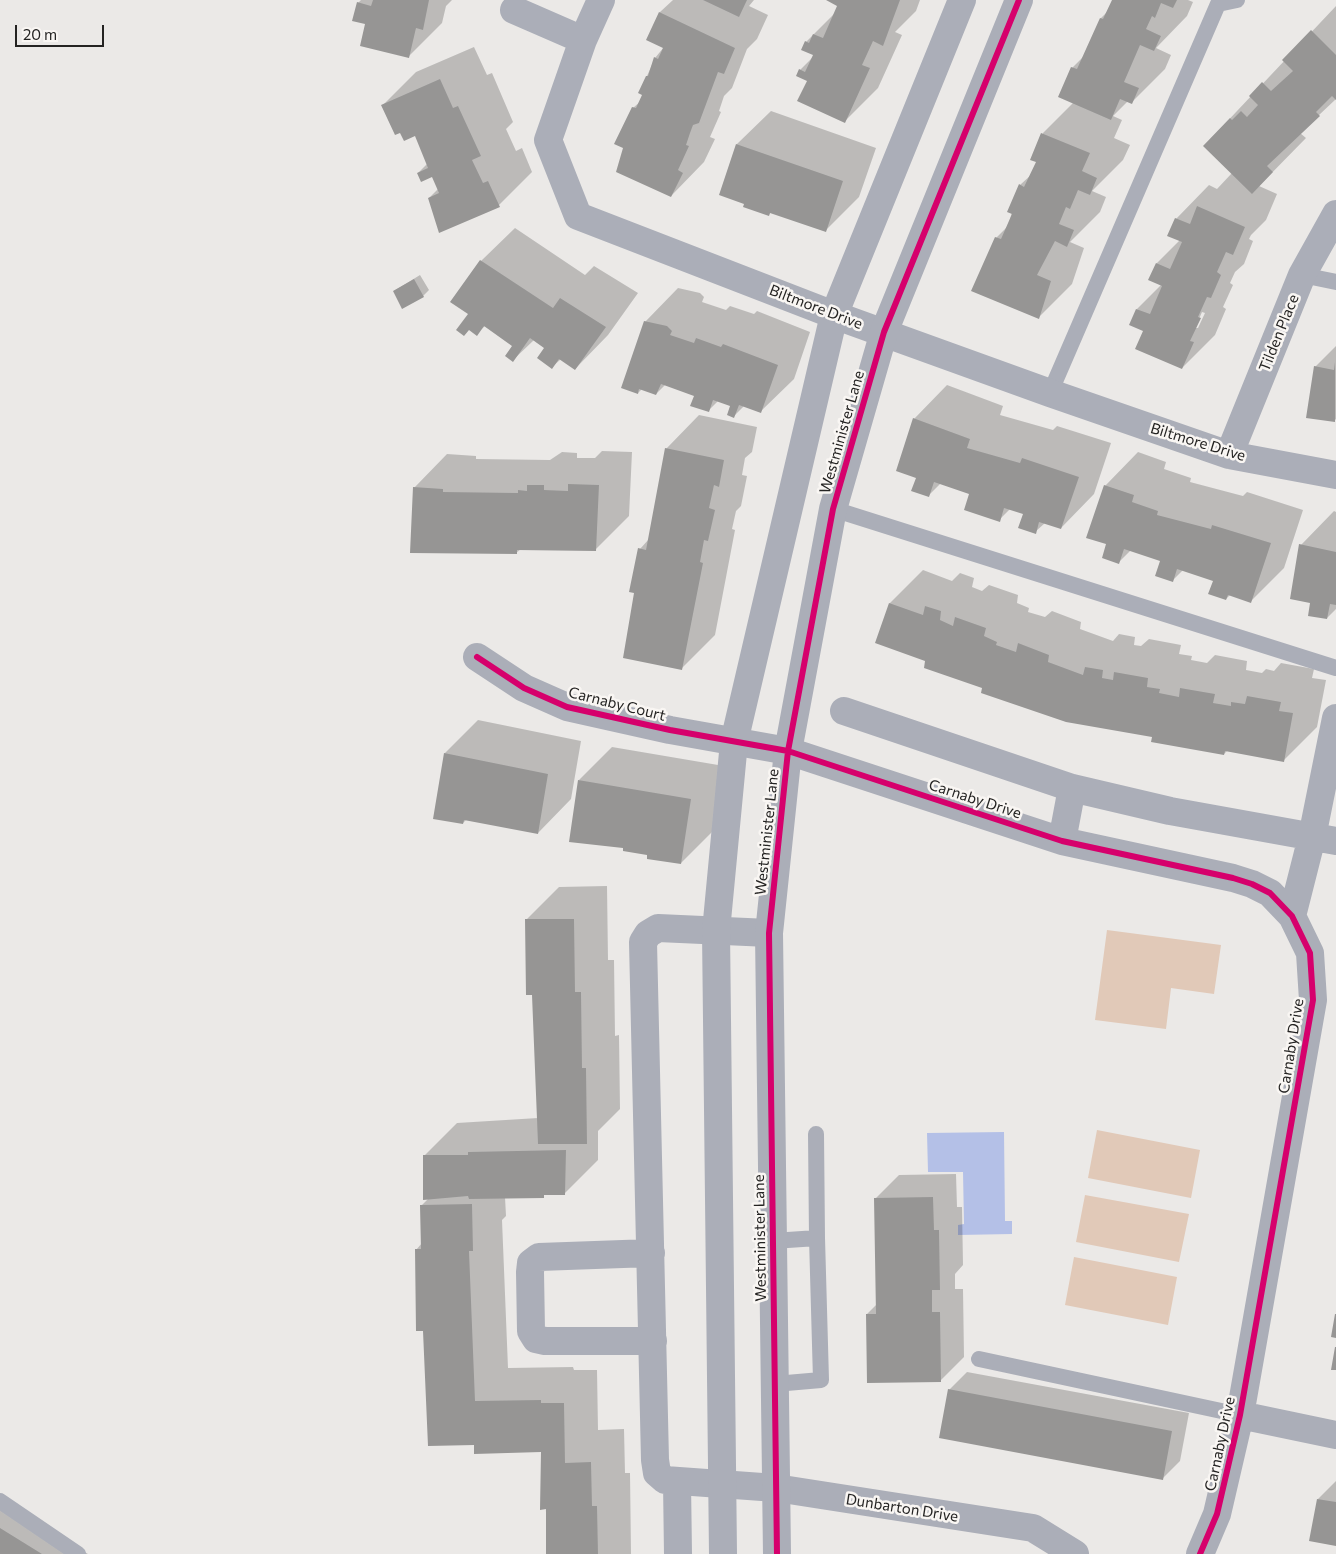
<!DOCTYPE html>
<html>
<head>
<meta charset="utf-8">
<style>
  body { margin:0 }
  #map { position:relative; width:1336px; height:1554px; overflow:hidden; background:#ebe9e7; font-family:Commissioner,sans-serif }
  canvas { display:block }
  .scale { position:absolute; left:15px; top:25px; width:89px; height:22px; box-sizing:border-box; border:2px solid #242322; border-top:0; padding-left:6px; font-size:15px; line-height:18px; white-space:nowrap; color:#242322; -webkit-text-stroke:4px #f9f6f3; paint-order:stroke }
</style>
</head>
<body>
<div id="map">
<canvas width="1336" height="1554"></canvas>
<div class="scale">20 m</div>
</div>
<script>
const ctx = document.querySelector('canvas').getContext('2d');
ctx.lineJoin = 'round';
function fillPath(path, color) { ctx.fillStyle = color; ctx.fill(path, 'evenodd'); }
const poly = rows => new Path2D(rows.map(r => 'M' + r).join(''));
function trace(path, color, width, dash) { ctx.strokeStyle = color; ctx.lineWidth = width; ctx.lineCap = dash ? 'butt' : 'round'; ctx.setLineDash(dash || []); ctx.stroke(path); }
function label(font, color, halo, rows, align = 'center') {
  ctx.font = font + ' Commissioner,sans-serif'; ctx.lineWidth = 5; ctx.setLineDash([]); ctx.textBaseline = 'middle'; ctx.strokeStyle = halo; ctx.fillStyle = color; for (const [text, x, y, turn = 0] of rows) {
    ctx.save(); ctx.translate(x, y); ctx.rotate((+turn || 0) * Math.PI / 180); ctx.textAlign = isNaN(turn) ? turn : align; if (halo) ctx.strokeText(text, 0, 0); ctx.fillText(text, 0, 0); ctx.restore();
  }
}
fillPath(poly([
  [1107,930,1221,945,1214,994,1171,988,1166,1029,1095,1020],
  [1097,1130,1200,1150,1191,1198,1088,1178],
  [1085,1195,1189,1214,1179,1262,1076,1242],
  [1074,1257,1177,1277,1168,1325,1065,1305]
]), '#e1c9b8');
fillPath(poly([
  [1004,1132,1005,1221,1012,1221,1012,1234,958,1235,958,1225,964,1224,963,1172,928,1172,927,1133]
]), '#b4c0e7');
fillPath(poly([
  [361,0,452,0,446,6,442,23,408,57,367,23,358,3],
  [673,0,754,0,749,6,768,15,757,39,747,49,732,88,724,96,719,111,721,112,710,137,715,139,704,162,671,196,633,108,642,100,647,76,655,58,664,47,648,40,660,12],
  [828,0,920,0,916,11,895,32,902,35,878,88,845,121,800,70,814,56,806,42,837,11,839,6],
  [1113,0,1188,0,1193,2,1187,16,1156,48,1171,55,1165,69,1132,102,1128,101,1113,116,1122,120,1114,138,1130,145,1123,160,1092,191,1106,197,1100,212,1070,242,1084,248,1072,284,1038,318,996,238,1008,226,1020,185,1032,174,1037,161,1031,159,1043,133,1074,102,1072,68,1084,56,1101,18,1108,11],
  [1336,6,1336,99,1300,133,1306,138,1259,186,1277,194,1266,220,1251,235,1249,239,1253,241,1244,264,1235,272,1230,283,1233,285,1223,307,1226,309,1215,335,1182,368,1145,331,1137,309,1162,284,1157,263,1180,240,1176,219,1209,185,1217,189,1232,173,1204,146],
  [1202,312,1205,313,1198,328,1195,328],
  [474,47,487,75,492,73,513,122,506,129,516,151,522,148,532,172,499,205,429,198,438,189,433,176,418,173,428,163,416,134,383,105,416,72],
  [771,111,876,148,859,197,826,230,771,212,769,214,746,203,721,194,737,144],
  [515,228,585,275,594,266,638,293,608,335,575,369,561,359,552,367,546,348,534,340,513,360,513,345,485,326,476,334,469,314,481,261],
  [420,275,429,290,423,296,394,291],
  [678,288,700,293,704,297,702,302,726,310,730,306,754,314,757,311,810,332,794,379,760,412,744,406,734,416,732,405,718,401,708,411,695,395,666,384,656,394,642,389,638,393,645,322],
  [1336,346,1336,419,1334,421,1315,367],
  [947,385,1003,406,1000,415,1053,430,1057,426,1111,443,1094,494,1061,528,1045,523,1035,532,1024,513,1011,508,999,520,971,493,941,483,928,496,917,477,914,419],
  [699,415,757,427,752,452,745,458,742,475,747,476,741,506,736,511,732,529,735,530,715,635,681,669,635,592,640,549,649,539,666,449],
  [602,451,632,452,629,516,596,549,521,549,516,553,414,488,447,454,476,456,476,459,550,460,562,452,577,453,577,458,595,458],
  [1138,452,1166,462,1164,469,1191,478,1190,482,1243,496,1247,492,1303,510,1284,568,1251,601,1230,595,1226,599,1214,580,1184,569,1173,580,1162,560,1131,550,1119,562,1108,544,1105,486],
  [1334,511,1336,512,1336,609,1327,618,1312,602,1301,545],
  [923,570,952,581,960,573,974,578,972,587,982,591,989,585,1018,595,1017,603,1029,608,1028,612,1045,617,1052,611,1081,622,1080,629,1113,641,1119,634,1135,637,1134,645,1141,646,1149,639,1181,645,1179,654,1192,656,1191,660,1207,663,1215,655,1247,661,1246,670,1262,673,1266,669,1274,671,1281,663,1314,669,1312,678,1326,680,1317,727,1284,760,1228,750,1224,754,1153,736,983,687,926,660,877,642,890,603],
  [478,720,581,741,571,799,538,833,467,819,463,823,445,753],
  [612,747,724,766,714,830,681,863,624,847,579,780],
  [607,886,608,960,614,960,615,1036,619,1035,620,1109,598,1131,598,1160,564,1194,505,1197,506,1216,502,1220,508,1368,573,1367,574,1370,597,1370,598,1430,624,1429,625,1473,630,1473,631,1554,548,1554,543,1451,475,1444,424,1330,416,1250,422,1243,421,1206,429,1198,424,1156,457,1123,538,1118,533,994,526,920,559,887],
  [956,1174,957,1207,962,1207,963,1265,955,1274,955,1289,963,1289,964,1357,941,1380,867,1314,877,1304,875,1199,899,1175],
  [967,1372,1189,1413,1180,1461,1162,1479,949,1390],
  [1336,1481,1336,1545,1318,1499],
  [0,1500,88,1554,0,1554]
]), '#0003');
fillPath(poly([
  [373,0,429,0,423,30,416,28,409,58,360,46,365,24,352,21,357,2,371,6],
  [703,0,747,0,739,17],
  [826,0,900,0,883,46,873,41,862,65,870,68,845,123,797,101,807,81,796,76,799,69,805,72,813,55,801,50,805,41,809,43,813,34,823,38,837,6],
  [1112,0,1177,0,1173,8,1161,3,1155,18,1152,16,1146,29,1161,36,1154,51,1140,45,1124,82,1139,88,1132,104,1120,99,1111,120,1058,97,1071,67,1077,69,1100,18,1103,19],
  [659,12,735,48,724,74,718,72,699,123,693,125,690,133,686,145,689,146,678,170,683,173,671,197,616,172,623,148,614,144,632,107,636,108,642,95,638,93,646,76,648,76,654,57,658,59,663,48,646,40],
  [1311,30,1336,55,1336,100,1332,96,1316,112,1320,116,1267,166,1273,172,1252,194,1203,146,1230,118,1232,120,1241,111,1247,117,1258,105,1249,96,1262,82,1271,91,1293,71,1282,60],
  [440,79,453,108,458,106,481,156,472,160,483,183,488,181,500,207,439,233,428,198,439,193,432,177,421,182,417,173,428,168,415,136,404,141,400,133,395,135,381,105],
  [1041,133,1090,153,1082,171,1097,178,1090,195,1078,190,1070,209,1066,207,1059,224,1074,230,1067,247,1055,241,1037,275,1051,281,1039,319,971,291,995,237,1001,239,1012,214,1007,212,1019,184,1024,187,1036,162,1030,160],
  [736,144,843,181,826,232,770,213,769,216,743,207,744,204,719,195],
  [1197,206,1245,227,1233,255,1226,252,1217,272,1221,275,1211,298,1207,297,1198,317,1201,318,1190,341,1194,342,1182,369,1135,349,1143,331,1129,325,1136,309,1150,314,1162,286,1148,280,1156,263,1170,269,1182,242,1167,236,1175,218,1190,224],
  [480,260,553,308,560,298,606,327,575,370,559,359,552,369,537,358,544,348,530,338,513,362,505,356,512,346,484,326,477,336,469,330,464,336,456,330,468,314,450,302],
  [414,279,424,297,402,309,393,291],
  [644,321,667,326,672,331,670,335,694,343,696,338,721,347,723,344,778,365,761,413,739,405,734,418,727,415,730,406,713,400,709,412,690,406,694,396,661,384,656,395,639,389,638,394,621,388],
  [1335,362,1335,422,1306,418,1314,366,1334,370],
  [913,418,970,439,967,448,1020,463,1022,458,1079,477,1061,529,1039,522,1036,534,1018,528,1023,514,1004,508,1000,522,964,510,969,494,934,482,929,497,911,491,916,478,896,471],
  [665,448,724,460,719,487,714,485,709,508,715,510,708,541,704,540,700,562,703,563,682,670,623,658,634,593,629,592,638,548,646,550],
  [568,484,599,485,596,551,517,550,517,554,410,553,413,487,443,489,443,492,518,493,518,490,527,491,527,485,544,485,544,490,568,491],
  [1104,485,1134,495,1132,502,1158,511,1157,515,1211,529,1212,525,1271,543,1251,603,1228,595,1226,600,1208,594,1213,581,1177,569,1173,582,1155,576,1160,561,1124,549,1119,564,1102,558,1106,544,1086,538],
  [1299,544,1336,552,1336,605,1330,604,1327,619,1308,616,1310,603,1290,599],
  [889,603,923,615,925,606,941,611,940,620,953,626,955,617,986,628,984,636,997,642,996,645,1016,652,1018,643,1049,655,1048,662,1083,675,1085,667,1103,670,1102,678,1113,680,1114,672,1148,678,1147,687,1160,689,1159,693,1179,697,1180,688,1215,694,1213,703,1231,706,1231,702,1245,704,1247,696,1281,702,1279,711,1293,713,1284,762,1225,751,1224,755,1151,742,1152,737,1066,722,981,693,982,688,924,668,925,661,875,643],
  [444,753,548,774,538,834,464,820,463,824,433,819],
  [578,780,691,799,681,864,647,859,647,855,623,851,623,848,569,842],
  [525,919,574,919,575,992,581,992,582,1068,586,1068,587,1144,538,1144,532,995,526,995],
  [566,1150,565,1195,544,1195,544,1198,469,1199,468,1196,423,1200,423,1155,468,1155,468,1152],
  [933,1197,934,1230,939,1230,940,1290,932,1290,932,1312,940,1312,941,1382,867,1383,866,1314,876,1314,874,1198],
  [472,1204,473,1251,469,1251,475,1401,541,1400,541,1403,564,1403,565,1463,591,1462,592,1506,597,1506,598,1554,546,1554,546,1509,540,1510,541,1452,474,1454,474,1445,428,1446,423,1331,416,1331,415,1249,421,1249,420,1205],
  [1335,1314,1336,1314,1336,1338,1331,1337],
  [1335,1347,1336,1347,1336,1370,1331,1370],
  [948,1389,1172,1431,1163,1480,939,1438],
  [1317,1499,1336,1502,1336,1546,1309,1541],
  [0,1528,42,1554,0,1554]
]), '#969594');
trace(poly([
  [1302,275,1336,282],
  [1050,393,1218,4,1237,0],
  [833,509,1336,668],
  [816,1134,817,1238],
  [773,1241,817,1238,821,1380,775,1384],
  [979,1359,1240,1415],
  [0,1501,78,1554]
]), '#abaeb8', 16);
trace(poly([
  [601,0,583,40,548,140,578,216,834,315,1050,393,1229,455,1336,475],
  [514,10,583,40],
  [1229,455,1302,275,1336,214],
  [477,657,524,688,567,707,670,730,788,751,1062,841,1233,878,1252,884,1270,893,1292,916,1310,953,1313,1000,1240,1415,1217,1514,1200,1554],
  [844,711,1072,788,1170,811,1336,841],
  [1062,841,1072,788],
  [1292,916,1312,837,1336,718],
  [769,933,658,928,648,934,643,942,655,1460,657,1473,665,1480,776,1488,1033,1528,1075,1554],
  [651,1253,539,1257,531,1263,530,1272,531,1331,536,1339,545,1341,653,1341],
  [1240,1415,1336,1435],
  [677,1482,678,1554]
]), '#abaeb8', 28);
trace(poly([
  [723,1554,716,931,734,742,834,315,962,0],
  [777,1554,769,933,788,751,833,509,884,332,1019,0]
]), '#abaeb8', 28);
trace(poly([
  [477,657,524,688,567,707,670,730,788,751,1062,841,1233,878,1252,884,1270,893,1292,916,1310,953,1313,1000,1240,1415,1217,1514,1200,1554],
  [777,1554,769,933,788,751,833,509,884,332,1019,0]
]), '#d6006c', 6);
label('15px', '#242322', '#f9f6f3', [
  ["Biltmore Drive",816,307,21],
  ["Tilden Place",1279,333,-68],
  ["Westminister Lane",842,432,-74],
  ["Biltmore Drive",1198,442,17],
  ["Carnaby Court",617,704,14],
  ["Carnaby Drive",975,799,18],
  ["Westminister Lane",767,832,-84],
  ["Carnaby Drive",1291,1046,-81],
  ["Westminister Lane",760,1238,-91],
  ["Carnaby Drive",1220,1444,-78],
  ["Dunbarton Drive",902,1508,9]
]);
</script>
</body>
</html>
